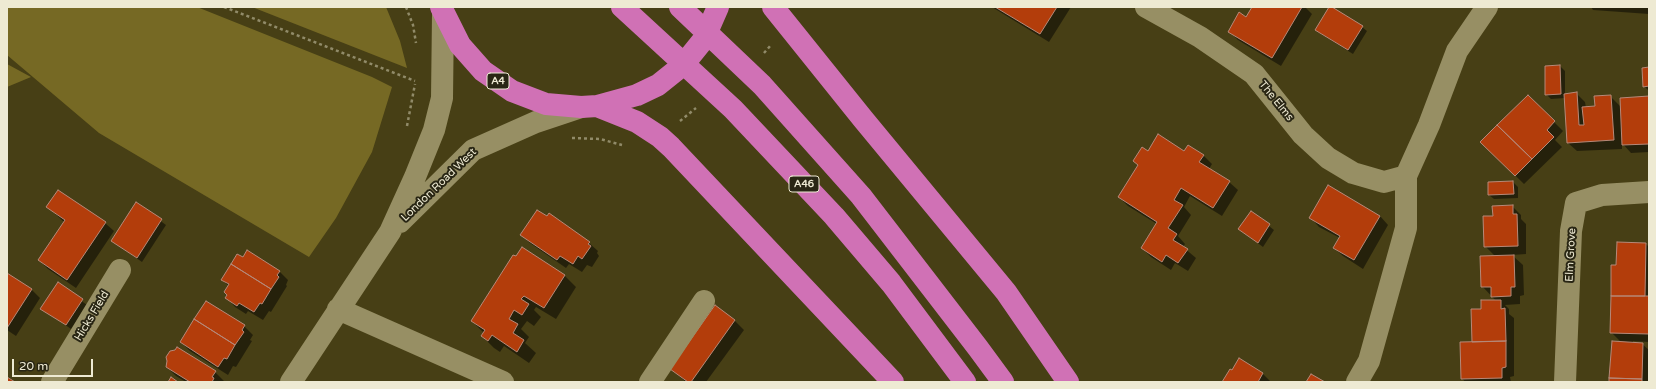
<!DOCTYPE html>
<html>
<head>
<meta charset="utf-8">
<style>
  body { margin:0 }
  #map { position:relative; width:1656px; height:389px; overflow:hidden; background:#473f15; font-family:"Varela Round",sans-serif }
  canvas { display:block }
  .frame { position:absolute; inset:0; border:8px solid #eeead3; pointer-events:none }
  .scale { position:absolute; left:12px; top:359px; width:81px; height:18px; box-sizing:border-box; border:2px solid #eeead3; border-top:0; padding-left:5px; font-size:12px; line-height:14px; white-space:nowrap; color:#eeead3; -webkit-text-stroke:3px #292614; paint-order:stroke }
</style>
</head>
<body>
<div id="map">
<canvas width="1656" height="389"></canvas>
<div class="frame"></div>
<div class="scale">20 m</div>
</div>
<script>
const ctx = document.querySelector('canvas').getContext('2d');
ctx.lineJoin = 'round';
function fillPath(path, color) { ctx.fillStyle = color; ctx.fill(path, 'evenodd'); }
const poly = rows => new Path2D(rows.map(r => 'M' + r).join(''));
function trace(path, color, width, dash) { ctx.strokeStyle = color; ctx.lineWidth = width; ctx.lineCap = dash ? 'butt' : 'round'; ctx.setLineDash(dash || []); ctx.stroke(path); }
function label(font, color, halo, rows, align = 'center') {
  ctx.font = font + ' "Varela Round",sans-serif'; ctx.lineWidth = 4; ctx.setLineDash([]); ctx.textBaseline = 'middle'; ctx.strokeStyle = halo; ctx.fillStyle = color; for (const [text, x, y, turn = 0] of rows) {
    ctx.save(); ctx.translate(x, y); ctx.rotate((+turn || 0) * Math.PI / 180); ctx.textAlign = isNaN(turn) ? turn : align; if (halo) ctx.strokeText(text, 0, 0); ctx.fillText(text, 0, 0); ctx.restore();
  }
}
fillPath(poly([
  [7,7,197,7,372,77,392,87,372,152,336,218,309,257,99,133,7,55],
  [252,7,386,7,400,41,407,68],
  [7,64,31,77,7,87]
]), '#766924');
fillPath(poly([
  [992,7,1071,7,1049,42],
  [1253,7,1305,7,1312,14,1281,66,1238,40,1229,31,1247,18],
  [1591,7,1649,7,1649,14,1593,10],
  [1362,27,1367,31,1353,54,1321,34,1316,30],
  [1560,66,1565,71,1565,94,1576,93,1585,102,1586,108,1596,107,1610,96,1621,107,1649,97,1649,152,1631,153,1622,143,1622,149,1577,151,1568,143,1565,98,1551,99,1546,94],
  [1649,68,1649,91,1644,86],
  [1528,96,1563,131,1555,140,1562,147,1524,184,1481,142],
  [1148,152,1184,152,1203,155,1212,164,1209,169,1229,182,1238,190,1222,216,1190,196,1184,207,1191,215,1178,236,1185,244,1183,247,1196,258,1188,271,1175,263,1171,270,1151,257,1142,248,1157,224,1128,206,1119,197],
  [1513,182,1518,187,1518,198,1494,199,1489,195],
  [137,204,166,225,142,262,112,241],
  [1512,206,1521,215,1521,219,1526,224,1526,254,1512,255,1523,265,1524,295,1520,296,1520,304,1505,305,1509,309,1509,314,1514,318,1514,376,1510,377,1511,382,1465,382,1462,378,1482,310,1496,301,1482,286,1496,257,1485,246,1494,217],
  [48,207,105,223,114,231,76,288,48,269,39,260,64,222],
  [1251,212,1274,230,1263,247,1239,229],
  [1380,216,1388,225,1363,269,1343,256,1334,248,1340,238,1319,227,1311,218],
  [522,235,589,243,598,251,597,253,599,256,592,267,587,265,582,272,569,264,566,268,530,243],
  [1618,243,1646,244,1649,247,1649,342,1633,341,1633,343,1642,344,1649,350,1649,382,1611,382,1622,343,1611,332,1617,266],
  [279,271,288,280,286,285,287,286,271,312,269,311,263,320,248,311,246,314,235,307,227,298,229,286,222,280],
  [7,274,31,289,40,298,16,336,7,330],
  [565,276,576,287,556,319,536,307,534,310,541,317,534,326,527,321,521,329,529,337,525,343,536,353,529,363,504,346,500,352,494,348,482,336,484,333,472,321],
  [58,284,87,305,71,329,42,308],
  [207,302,244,326,253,335,250,340,252,341,236,367,233,366,228,375,190,351,181,342],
  [716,307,735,321,744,330,706,382,686,382,671,369],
  [1240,360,1263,374,1271,382,1223,382,1233,372],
  [169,361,215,372,224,381,186,382,176,376,167,367]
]), '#0007');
const building = poly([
  [995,7,1057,7,1040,34,995,7],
  [1252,7,1302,7,1272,58,1228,32,1239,12,1246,17,1252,7],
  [1329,7,1332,7,1363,26,1348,50,1315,30,1329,7],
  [1560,65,1561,94,1545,95,1545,66,1560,65],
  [1649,67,1649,86,1643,87,1642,68,1649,67],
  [1577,92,1579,125,1584,125,1582,107,1595,106,1594,96,1611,95,1614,140,1567,143,1564,94,1577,92],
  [1528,95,1555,121,1547,130,1554,137,1532,159,1497,125,1528,95],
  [1649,96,1649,144,1622,145,1620,98,1649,96],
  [1497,125,1532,159,1515,176,1480,142,1497,125],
  [1158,134,1184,151,1188,145,1204,155,1199,162,1230,181,1213,208,1181,188,1174,200,1183,205,1168,228,1177,234,1173,240,1188,249,1178,263,1166,255,1162,262,1141,248,1157,222,1118,197,1138,165,1133,161,1142,147,1148,151,1158,134],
  [1513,181,1514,194,1488,195,1488,182,1513,181],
  [1328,185,1380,216,1354,260,1333,248,1340,236,1309,218,1328,185],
  [58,190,106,222,67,280,38,260,65,220,46,207,58,190],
  [136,202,162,219,137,258,111,241,136,202],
  [1513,205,1513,214,1517,214,1518,246,1484,247,1483,216,1493,216,1492,206,1513,205],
  [537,210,547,216,549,213,590,242,588,244,591,246,582,259,578,256,573,264,560,256,557,260,520,235,537,210],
  [1251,211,1270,224,1258,243,1238,229,1251,211],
  [1617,242,1646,243,1645,296,1611,296,1611,265,1616,265,1617,242],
  [522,247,565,275,544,308,524,296,521,299,529,304,522,315,514,310,509,319,518,324,513,333,524,340,517,352,492,335,488,341,481,336,485,330,471,321,513,255,516,256,522,247],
  [247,250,280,271,277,275,279,277,271,289,231,264,237,254,243,257,247,250],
  [1514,255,1515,287,1511,287,1511,296,1491,297,1491,287,1481,287,1480,256,1514,255],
  [231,264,271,289,262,304,260,303,254,312,239,303,237,306,225,298,227,295,224,292,229,284,221,280,231,264],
  [7,273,32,289,7,328,7,273],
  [58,282,83,299,66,325,40,309,58,282],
  [1611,296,1649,296,1649,334,1610,333,1611,296],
  [1481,300,1501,300,1501,309,1505,308,1506,341,1472,342,1471,309,1481,309,1481,300],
  [206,301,245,325,242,330,244,332,235,345,194,319,206,301],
  [715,305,735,320,691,382,688,382,670,369,715,305],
  [194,319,235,345,227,359,224,358,218,367,180,342,194,319],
  [1506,341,1506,367,1502,368,1502,378,1461,379,1460,342,1506,341],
  [1612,341,1643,343,1642,379,1609,378,1612,341],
  [177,347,216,371,212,377,214,378,212,382,190,382,166,367,167,361,166,357,170,351,175,350,177,347],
  [1239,358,1263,373,1258,382,1222,382,1230,369,1232,370,1239,358],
  [1311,374,1325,382,1306,382,1311,374],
  [7,377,15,382,7,382,7,377],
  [171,377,178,382,168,382,171,377],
  [1609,378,1642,379,1642,382,1609,382,1609,378]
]);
fillPath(building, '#b33d0b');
trace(building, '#b68979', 1);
trace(poly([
  [224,7,415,81],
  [406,7,413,25,416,43],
  [764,53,771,45],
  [680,121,696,108],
  [407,126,415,84],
  [572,138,600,139,622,145]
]), '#918b69', 2.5, [3, 3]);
trace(poly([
  [1146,7,1200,37,1254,74,1303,135,1328,158,1353,173,1384,182,1406,176],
  [400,222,473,150,536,122,581,107],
  [338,309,503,382],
  [52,382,120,270],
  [291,382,390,232,415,177,434,130,442,98,443,14],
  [650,382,704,301],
  [1357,382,1369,361,1406,228,1406,176,1429,125,1457,51,1487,7],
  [1565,382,1571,231,1576,203,1602,195,1649,192]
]), '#978f64', 22);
trace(poly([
  [441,7,460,45,483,71,512,91,546,104,581,107,597,106,637,95,658,85,683,65,704,39,718,7],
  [622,7,733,109,834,216,891,283,965,382],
  [680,7,762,85,861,196,978,348,1003,382],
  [773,7,863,119,1006,292,1068,382],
  [597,106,637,122,660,137,671,147,893,382]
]), '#d071b5', 22);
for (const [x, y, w] of [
  [498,81,22],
  [804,184,30]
]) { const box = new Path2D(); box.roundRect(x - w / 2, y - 8, w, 16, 3); ctx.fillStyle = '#292614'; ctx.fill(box); trace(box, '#eeead3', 1); }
label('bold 10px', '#eeead3', null, [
  ["A4",498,81],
  ["A46",804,184]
]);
label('11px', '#eeead3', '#292614', [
  ["The Elms",1276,101,51],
  ["London Road West",439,185,-44],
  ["Elm Grove",1571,255,-87],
  ["Hicks Field",92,316,-59]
]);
</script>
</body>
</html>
